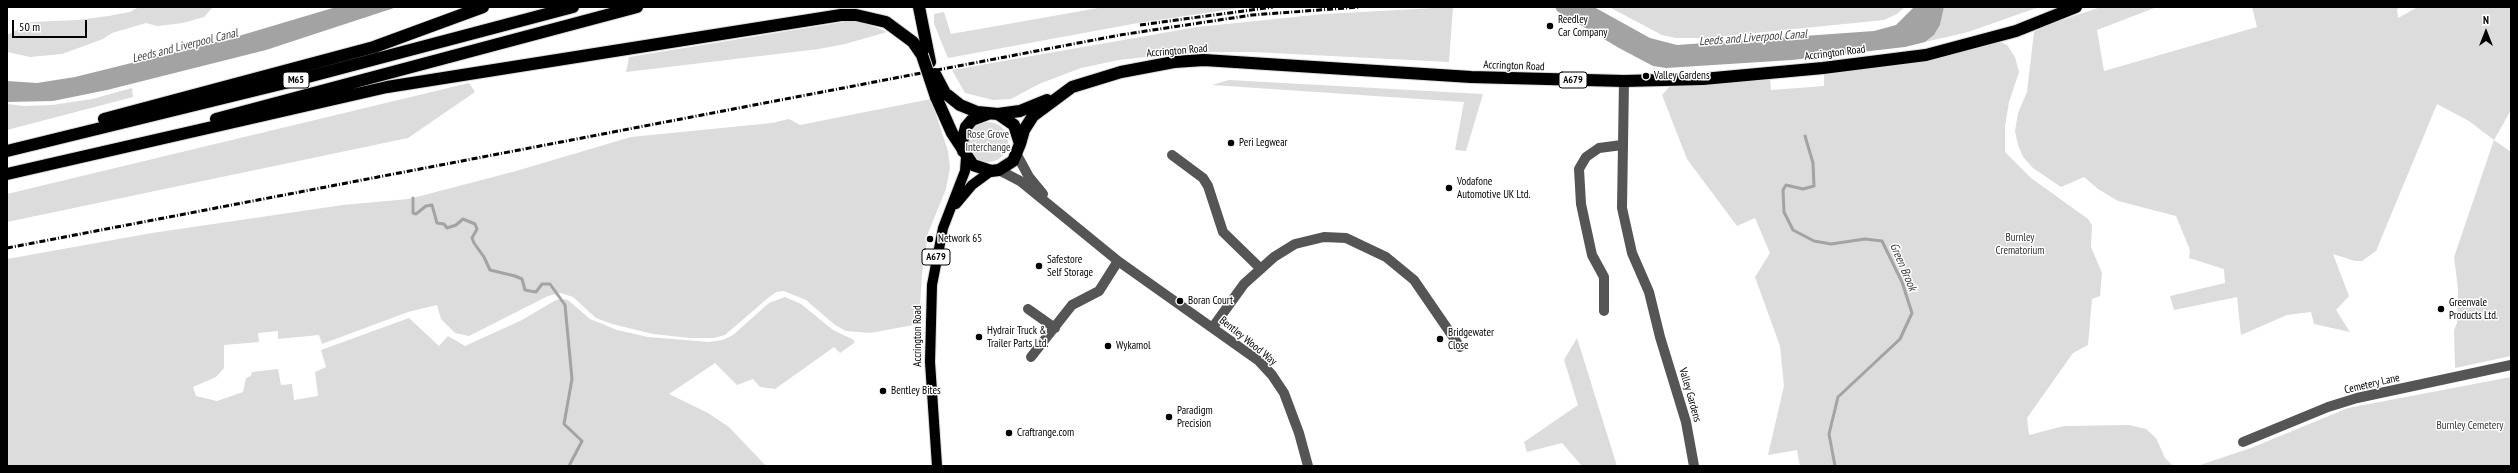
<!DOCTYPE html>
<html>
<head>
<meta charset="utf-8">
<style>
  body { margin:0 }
  #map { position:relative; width:2518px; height:473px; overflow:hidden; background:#fff; font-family:"PT Sans Narrow",sans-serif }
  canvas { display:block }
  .frame { position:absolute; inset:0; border:8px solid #000; pointer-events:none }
  .north { position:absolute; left:2466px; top:12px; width:40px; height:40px; -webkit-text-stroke:3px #fff; paint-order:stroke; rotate:0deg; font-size:11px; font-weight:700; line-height:16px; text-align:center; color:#000 }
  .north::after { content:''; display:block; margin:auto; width:14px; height:18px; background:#000; clip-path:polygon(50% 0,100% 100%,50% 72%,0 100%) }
  .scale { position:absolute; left:12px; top:20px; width:75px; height:18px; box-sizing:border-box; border:2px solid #000; border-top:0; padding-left:5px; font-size:12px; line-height:14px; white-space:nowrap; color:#000; -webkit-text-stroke:3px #fff; paint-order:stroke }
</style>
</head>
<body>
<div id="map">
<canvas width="2518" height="473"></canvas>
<div class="frame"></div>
<div class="north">N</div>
<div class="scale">50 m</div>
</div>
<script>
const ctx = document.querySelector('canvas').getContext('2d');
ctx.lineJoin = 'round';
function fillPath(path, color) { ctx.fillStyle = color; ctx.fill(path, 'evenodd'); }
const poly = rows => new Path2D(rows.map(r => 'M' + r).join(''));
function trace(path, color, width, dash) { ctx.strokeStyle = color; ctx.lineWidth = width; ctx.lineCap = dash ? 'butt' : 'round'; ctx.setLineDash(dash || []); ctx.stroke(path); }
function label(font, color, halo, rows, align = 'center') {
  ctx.font = font + ' "PT Sans Narrow",sans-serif'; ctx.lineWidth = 3; ctx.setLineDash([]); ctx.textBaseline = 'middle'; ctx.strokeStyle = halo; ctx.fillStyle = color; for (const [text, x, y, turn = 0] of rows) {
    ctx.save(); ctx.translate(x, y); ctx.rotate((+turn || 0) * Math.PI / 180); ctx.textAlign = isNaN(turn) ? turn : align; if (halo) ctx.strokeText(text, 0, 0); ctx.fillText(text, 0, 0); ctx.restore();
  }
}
fillPath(poly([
  [139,7,213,7,204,17,183,23,157,26,146,23,112,33,103,39,62,54,30,57,7,52,7,35,32,22,78,20,108,16,130,12],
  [1104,7,1246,7,1138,23,948,58,934,24,934,14,944,12,951,34],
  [1453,7,1449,62,1253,52,1188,52,1119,60,1081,68,1039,84,1011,99,993,100,965,93,952,70,1197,27,1324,14],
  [1609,7,1905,7,1897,14,1884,20,1705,38,1676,38,1662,35],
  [1944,7,2039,7,1968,32,1925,42,1934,35,1940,25],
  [2101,7,2157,7,2097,30,2104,71,2257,27,2252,7,2401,7,2397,9,2398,18,2416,8,2511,7,2511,110,2494,140,2511,152,2511,356,2455,368,2454,330,2457,323,2458,289,2454,257,2494,140,2469,121,2437,104,2376,251,2362,261,2355,261,2333,254,2349,296,2336,310,2350,332,2314,324,2311,312,2287,315,2241,335,2237,297,2174,310,2170,296,2225,283,2224,269,2189,258,2190,250,2176,216,2118,201,2098,189,2084,177,2061,187,2033,168,2023,157,2018,145,2015,131,2018,113,2027,92,2034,32,2047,25],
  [850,21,868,24,887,32,845,44,819,49,626,72,629,57],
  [1998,41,2007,45,2015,57,2019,72,2009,102,2005,126,2005,152,2031,178,2088,219,2092,225,2091,247,2102,273,2100,296,2092,299,2088,345,2073,353,2027,418,2029,435,2064,426,2129,425,2146,429,2156,438,2165,458,2173,466,1800,466,1797,450,1768,455,1784,386,1780,346,1755,277,1770,253,1755,218,1737,226,1687,159,1662,95,1671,85,1770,78,1771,90,1824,86,1824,73,1901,65,1943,57],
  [1229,80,1483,94,1466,151,1455,150,1464,102,1212,85],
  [469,83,475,92,408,138,7,222,7,194],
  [132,88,133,97,7,130,7,104,24,106,52,105,92,99],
  [931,99,948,151,950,168,946,189,926,238,927,242,922,274,919,324,870,333,846,331,835,325,806,300,784,291,776,292,768,298,725,335,714,338,690,338,653,334,612,324,596,318,573,297,561,293,548,296,469,336,455,333,441,319,437,305,408,312,322,344,319,335,278,339,278,331,258,333,259,342,224,345,224,368,216,377,193,387,196,396,217,401,243,392,246,378,251,376,252,372,278,369,281,385,292,384,294,400,318,396,315,372,326,367,321,350,409,318,439,346,448,336,465,346,522,320,556,300,563,299,568,300,590,319,617,330,648,337,709,342,723,340,733,335,769,303,785,297,801,304,833,330,854,340,854,343,840,353,834,347,775,389,760,387,753,379,737,385,715,363,669,394,708,413,729,427,766,466,7,466,7,259,152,233,343,205,409,199,516,171,631,137,772,123,789,119,800,125],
  '968 142a20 20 0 1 1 40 0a20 20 0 1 1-40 0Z',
  [1577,338,1617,466,1582,466,1562,443,1527,452,1524,442,1578,405,1564,360],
  [2511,377,2511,466,2197,466,2251,448,2348,408]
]), '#dcdcdc');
fillPath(poly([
  [336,7,397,7,266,50,107,90,53,101,7,102,7,81,37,83,75,77,232,38],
  [1555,7,1594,7,1650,38,1677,45,1874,31,1896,25,1914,7,1944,7,1940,25,1934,35,1925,42,1905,47,1792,60,1666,68,1653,66,1619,48,1557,11]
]), '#a3a3a3');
trace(poly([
  [1805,136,1813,163,1814,186,1803,189,1786,185,1783,190,1784,212,1793,230,1814,241,1831,244,1865,239,1882,241,1902,282,1912,313,1900,339,1838,397,1829,434,1835,466],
  [413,198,413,213,416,214,426,206,432,205,437,223,444,224,447,228,456,225,463,219,475,224,477,229,472,238,474,243,484,257,490,270,515,276,522,279,525,290,530,291,536,292,542,284,550,284,565,305,572,379,564,424,582,441,569,466]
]), '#a3a3a3', 3);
const major = poly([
  [956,204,972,185,991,171],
  [937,466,930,362,932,285,943,228,965,171,966,157]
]);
const highway = poly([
  [919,7,930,62],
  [936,97,952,133,973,165,991,171,999,170,1013,161,1020,144,1014,125,998,114,977,112,960,105,945,93],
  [998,114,1020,111,1047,100],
  [104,119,374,47,483,7],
  [216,119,637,7],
  [1020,144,1024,130,1033,116,1072,87,1121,72,1174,62,1204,60,1471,77,1624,81,1703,79,1823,68,1926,55,2016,31,2076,7],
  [7,151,285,83,573,7],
  [963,151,962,142,966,127,972,120,988,114],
  [7,174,387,87,841,15,856,15,886,22,913,42,922,55]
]);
trace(major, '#dbdbdb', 12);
trace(highway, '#dbdbdb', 14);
trace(poly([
  [1624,81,1622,208,1632,253,1649,292,1660,337,1686,422,1694,466],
  [1017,155,1029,177,1043,194],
  [1172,155,1203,178,1208,186,1223,232,1261,269],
  [999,170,1020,181,1118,261,1259,361,1272,375,1284,393,1299,433,1308,466],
  [1028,309,1055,328],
  [1604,311,1604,277,1592,255,1581,204,1579,169,1586,157,1599,148,1622,145],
  [1213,327,1244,284,1274,257,1295,244,1324,237,1346,238,1386,257,1414,280,1460,347],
  [1031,357,1072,305,1099,291,1118,261],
  [2243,442,2328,407,2357,398,2511,365]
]), '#555', 10);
trace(major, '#000', 10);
trace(highway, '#000', 12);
trace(poly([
  [1140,25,1273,7],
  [7,248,1120,35,1252,15,1360,7]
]), '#000', 3, [6, 2, 1, 2]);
const highwayBridge = poly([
  [922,55,936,97],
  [935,74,945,93]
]);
trace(highwayBridge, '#dbdbdb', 14, []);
trace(highwayBridge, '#000', 12);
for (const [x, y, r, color] of [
  [1550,26,4,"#000"],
  [1646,76,4,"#000"],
  [1231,143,4,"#000"],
  [1449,188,4,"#000"],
  [930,239,4,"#000"],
  [1039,266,4,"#000"],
  [1180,301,4,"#000"],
  [2441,309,4,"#000"],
  [979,337,4,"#000"],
  [1440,339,4,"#000"],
  [1108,346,4,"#000"],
  [883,391,4,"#000"],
  [1169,417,4,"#000"],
  [1009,433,4,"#000"]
]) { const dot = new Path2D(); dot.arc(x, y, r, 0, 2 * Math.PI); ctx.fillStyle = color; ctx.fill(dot); trace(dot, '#fff', 1.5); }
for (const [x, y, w] of [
  [296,80,26],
  [1573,80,28],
  [936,257,28]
]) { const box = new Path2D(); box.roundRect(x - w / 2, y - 8, w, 16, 3); ctx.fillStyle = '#fff'; ctx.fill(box); trace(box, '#000', 1); }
label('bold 10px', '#000', null, [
  ["M65",296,80],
  ["A679",1573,80],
  ["A679",936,257]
]);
label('11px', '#000', '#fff', [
  ["Reedley",1558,20],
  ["Car Company",1558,33],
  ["Valley Gardens",1654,76],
  ["Peri Legwear",1239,143],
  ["Vodafone",1457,182],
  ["Automotive UK Ltd.",1457,195],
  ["Network 65",938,239],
  ["Safestore",1047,260],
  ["Self Storage",1047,273],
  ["Boran Court",1188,301],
  ["Greenvale",2449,303],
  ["Products Ltd.",2449,316],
  ["Hydrair Truck &",987,331],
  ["Trailer Parts Ltd.",987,344],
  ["Bridgewater",1448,333],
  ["Close",1448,346],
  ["Wykamol",1116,346],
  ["Bentley Bites",891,391],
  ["Paradigm",1177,411],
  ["Precision",1177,424],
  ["Craftrange.com",1017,433]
], 'left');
label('11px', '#000', '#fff', [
  ["Accrington Road",1177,51,-5],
  ["Accrington Road",1835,53,-7],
  ["Accrington Road",1514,66,2],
  ["Accrington Road",918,336,-90],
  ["Bentley Wood Way",1248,341,39],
  ["Cemetery Lane",2372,384,-13],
  ["Valley Gardens",1690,395,74]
]);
label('11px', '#333', '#fff', [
  ["Rose Grove",988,135],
  ["Interchange",988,148],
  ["Burnley",2020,238],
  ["Crematorium",2020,251],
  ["Burnley Cemetery",2470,426]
]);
label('italic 12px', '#444', '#fff', [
  ["Leeds and Liverpool Canal",1753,38,-4],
  ["Leeds and Liverpool Canal",185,46,-14],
  ["Green Brook",1903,267,67]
]);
</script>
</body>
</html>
